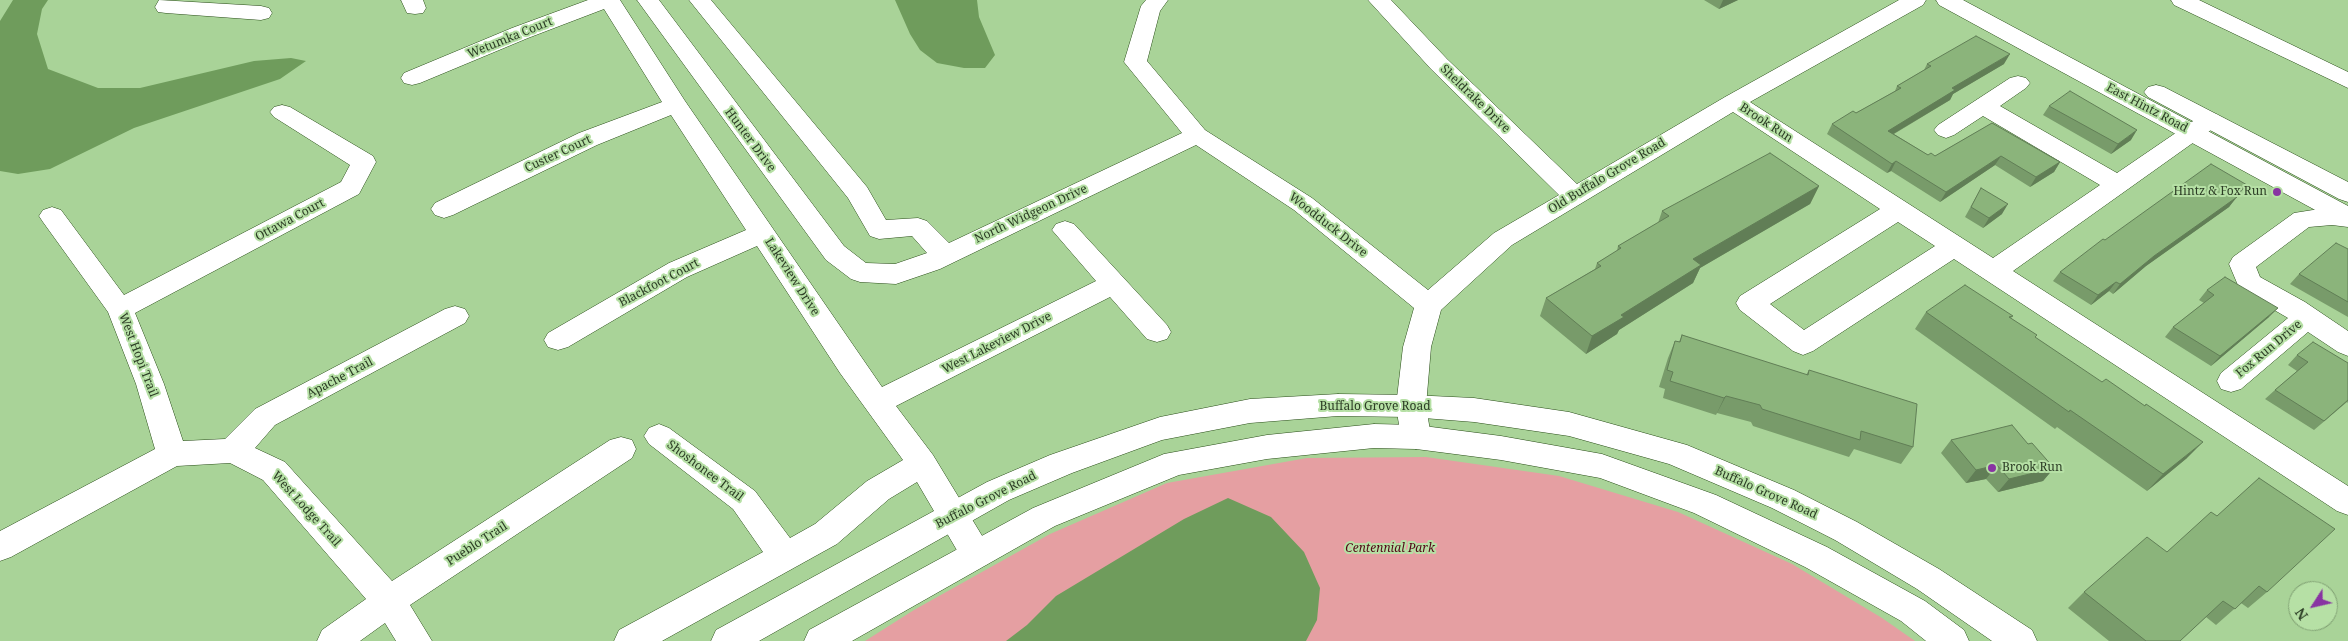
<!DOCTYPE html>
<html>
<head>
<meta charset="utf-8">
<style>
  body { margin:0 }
  #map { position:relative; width:2348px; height:641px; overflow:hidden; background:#a9d398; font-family:"Noto Serif",serif }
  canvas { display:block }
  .north { position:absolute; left:2288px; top:581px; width:50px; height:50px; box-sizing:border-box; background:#b6e0a5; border:1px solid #7f9f72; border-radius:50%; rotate:235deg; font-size:14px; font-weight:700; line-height:20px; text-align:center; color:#2c3d25 }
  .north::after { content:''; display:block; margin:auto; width:18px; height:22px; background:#8834a2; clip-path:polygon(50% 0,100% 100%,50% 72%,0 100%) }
</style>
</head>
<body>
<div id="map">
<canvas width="2348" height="641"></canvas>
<div class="north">N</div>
</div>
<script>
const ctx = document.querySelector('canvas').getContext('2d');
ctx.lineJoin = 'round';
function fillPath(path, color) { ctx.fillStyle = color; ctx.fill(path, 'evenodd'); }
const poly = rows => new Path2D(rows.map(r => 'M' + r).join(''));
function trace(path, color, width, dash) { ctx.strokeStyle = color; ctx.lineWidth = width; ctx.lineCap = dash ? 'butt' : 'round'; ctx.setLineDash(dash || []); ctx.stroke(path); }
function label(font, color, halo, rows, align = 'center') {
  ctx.font = font + ' "Noto Serif",serif'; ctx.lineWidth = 4; ctx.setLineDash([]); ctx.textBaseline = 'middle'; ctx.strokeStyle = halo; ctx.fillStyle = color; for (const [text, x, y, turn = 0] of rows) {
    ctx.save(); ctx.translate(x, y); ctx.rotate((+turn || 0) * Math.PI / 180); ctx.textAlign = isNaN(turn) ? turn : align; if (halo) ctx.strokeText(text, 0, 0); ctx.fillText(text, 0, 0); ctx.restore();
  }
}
fillPath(poly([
  [1426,457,1559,476,1678,512,1792,564,1882,618,1915,641,865,641,914,610,1050,534,1167,483,1307,458]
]), '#e59fa2');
fillPath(poly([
  [13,0,48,0,42,9,37,34,48,69,98,88,140,88,254,61,291,58,306,61,280,79,134,128,50,169,18,174,0,171,0,21],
  [895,0,977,0,979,17,995,55,985,68,964,68,937,63,920,50,910,34],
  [1228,498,1271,517,1304,552,1320,588,1317,620,1306,641,1006,641,1027,625,1056,596,1184,519]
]), '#6f9c5c');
const minor = poly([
  [159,0,261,6,269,8,272,13,269,18,261,20,166,13,158,12,155,7,159,0],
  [401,0,423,0,426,8,423,13,415,14,407,13,401,0],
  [588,0,620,0,685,101,882,387,1096,281,1052,230,1056,224,1065,221,1074,224,1167,325,1171,332,1167,339,1157,342,1147,339,1110,297,896,406,933,455,987,544,992,554,987,564,976,568,965,564,917,482,889,499,837,544,662,641,614,641,619,630,763,552,733,509,649,444,644,436,649,428,659,424,669,428,755,491,790,538,815,524,867,481,903,460,840,373,757,246,687,277,568,347,558,350,548,347,544,340,548,333,669,263,746,230,671,115,597,145,453,215,444,218,435,215,431,209,435,203,579,133,662,102,604,9,528,38,420,83,412,85,404,83,401,78,404,73,512,28,588,0],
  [637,0,659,0,844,246,866,263,895,264,927,253,912,236,879,239,870,236,848,198,689,0,711,0,867,187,886,220,918,218,927,221,949,243,1182,133,1124,62,1141,6,1146,0,1168,0,1160,11,1147,61,1205,130,1312,198,1428,290,1494,233,1559,195,1431,69,1368,0,1391,0,1447,59,1577,184,1725,97,1899,0,1926,0,1923,5,1750,102,1993,258,2100,185,1983,116,1954,135,1946,138,1938,135,1934,130,1938,125,2010,78,2018,76,2026,78,2030,83,2026,88,2000,106,2117,173,2202,115,2210,112,2218,115,2222,120,2218,125,2013,271,2348,486,2348,515,2337,511,1954,259,1813,351,1803,355,1793,351,1740,310,1736,303,1740,296,1880,209,1733,112,1512,245,1441,310,1431,347,1426,406,1431,437,1427,445,1416,449,1405,445,1401,437,1396,406,1403,347,1414,308,1294,210,1196,145,940,269,896,284,860,282,851,279,826,260,637,0],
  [1898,222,1935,246,1804,330,1770,304,1898,222],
  [2171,0,2199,0,2348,72,2348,88,2174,5,2171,0],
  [282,105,290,107,373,156,376,162,359,194,135,313,164,384,183,441,225,439,255,409,445,309,455,306,465,309,469,316,465,323,275,425,255,448,285,462,392,581,610,440,621,437,632,440,636,449,632,458,410,605,432,641,396,641,385,623,360,641,317,641,322,630,366,599,263,480,230,463,177,466,11,557,0,561,0,531,155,449,136,384,108,312,43,222,39,216,43,210,52,207,61,210,124,295,341,182,350,165,274,117,270,112,274,107,282,105],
  [2332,207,2348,209,2348,227,2332,225,2309,227,2256,267,2260,277,2305,302,2348,331,2348,356,2338,352,2308,332,2241,389,2231,392,2221,389,2217,381,2221,373,2288,318,2240,290,2229,264,2233,257,2294,213,2332,207]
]);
const major = poly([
  [1936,0,1963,0,2348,206,2348,226,2339,223,1939,5,1936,0],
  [2156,85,2164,87,2348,182,2348,202,2339,199,2148,97,2144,92,2148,87,2156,85],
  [1338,394,1411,395,1474,398,1569,412,1687,445,1794,490,1857,522,1939,569,2032,630,2037,641,1992,641,1917,589,1835,540,1772,508,1669,464,1569,436,1474,422,1411,417,1338,416,1250,423,1162,440,1072,473,1009,500,759,641,711,641,716,630,987,482,1050,455,1160,417,1250,399,1338,394],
  [1374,424,1416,425,1501,436,1602,454,1716,495,1827,547,1925,601,1964,630,1969,641,1926,641,1901,621,1805,567,1694,513,1600,478,1501,460,1416,449,1374,448,1267,459,1179,475,1055,526,852,641,804,641,809,630,1033,508,1164,454,1267,435,1374,424]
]);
trace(minor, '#294d18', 1);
trace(major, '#294d18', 1);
fillPath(minor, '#fff');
fillPath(major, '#fff');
fillPath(poly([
  [1704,0,1738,0,1719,9],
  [1927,64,2004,64,1953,94,1950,100,1894,134,1928,155,1935,156,1992,123,2060,162,2054,172,2030,187,1995,165,1940,202,1891,171,1887,173,1827,134,1832,124,1856,113,1895,91,1897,86,1924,70],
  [2049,106,2131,140,2111,154,2043,115],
  [1819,186,1810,204,1700,268,1693,283,1619,330,1617,334,1586,354,1540,316,1546,298,1595,269,1597,263,1617,251,1618,246,1658,223,1662,211],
  [1981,188,2002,214,1983,228,1965,217],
  [2239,194,2236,197,2229,207,2146,266,2113,294,2109,291,2091,305,2053,281,2060,272],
  [2348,249,2348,317,2290,284,2299,274],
  [2207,290,2269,317,2211,366,2165,337,2173,327,2204,303,2199,300],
  [1926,312,2013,316,2011,318,2035,337,2187,458,2147,491,2057,427,2055,429,1915,329],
  [1682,335,1806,375,1809,370,1913,447,1901,464,1854,449,1849,457,1753,426,1751,422,1717,413,1716,415,1663,398,1665,389,1659,387,1668,358,1675,341,1679,342],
  [2297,355,2348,363,2348,403,2347,402,2314,430,2265,399,2275,390,2297,371,2288,365],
  [1951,440,2028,444,2054,468,2043,481,1998,492,1986,479,1966,483,1941,453],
  [2217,516,2267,592,2248,608,2241,603,2216,625,2206,617,2180,641,2109,641,2068,608,2084,592,2167,552]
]), '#789b6a');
fillPath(poly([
  [1723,0,1738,0,1719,9],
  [2010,54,2004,64,1953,94,1950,100,1883,140,1888,131,1952,88],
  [2137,130,2131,140,2111,154,2118,144],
  [2001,156,1995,165,1940,202,1946,192],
  [1896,161,1891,171,1887,173,1892,164],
  [2060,162,2054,172,2030,187,2036,177],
  [2247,185,2239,194,2225,205,2232,195],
  [1819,186,1810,204,1700,268,1693,283,1619,330,1617,334,1586,354,1592,336,1621,315,1693,259],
  [2237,197,2229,207,2146,266,2113,294,2120,284,2154,256],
  [2008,204,2002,214,1983,228,1989,218],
  [2116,282,2109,291,2091,305,2098,295],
  [2278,308,2269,317,2211,366,2220,356],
  [1726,396,1717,413,1716,415,1724,398],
  [2203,442,2187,458,2147,491,2163,474],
  [1997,465,1986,479,1966,483,1976,470],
  [2054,468,2043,481,1998,492,2009,479]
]), '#617e56');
const building = poly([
  [1976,36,2010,54,1952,88,1955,90,1888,131,1928,155,1931,153,1935,156,1992,123,2060,162,2036,177,2001,156,1946,192,1896,161,1892,164,1832,124,1853,111,1856,113,1901,88,1897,86,1931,66,1927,64,1976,36],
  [2070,91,2137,130,2118,144,2049,106,2070,91],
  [1770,153,1819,186,1693,259,1701,265,1621,315,1624,317,1592,336,1546,298,1601,266,1597,263,1621,248,1618,246,1669,216,1662,211,1770,153],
  [2211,164,2247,185,2232,195,2237,197,2154,256,2120,284,2116,282,2098,295,2060,272,2103,239,2105,240,2211,164],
  [1981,188,2008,204,1989,218,1971,207,1981,188],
  [2336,243,2348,249,2348,302,2299,274,2336,243],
  [2225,277,2278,308,2220,356,2173,327,2214,295,2207,290,2225,277],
  [1965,285,2013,316,2009,317,2037,335,2035,337,2102,382,2106,379,2145,406,2146,404,2203,442,2163,474,2070,410,2069,412,1926,312,1965,285],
  [1682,335,1808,375,1809,370,1917,404,1913,447,1861,431,1860,440,1762,409,1760,405,1726,396,1724,398,1670,381,1673,372,1667,370,1675,341,1680,342,1682,335],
  [2313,342,2348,363,2348,400,2324,421,2275,390,2308,362,2297,355,2313,342],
  [2012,425,2028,444,2032,443,2054,468,2009,479,1997,465,1976,470,1951,440,2012,425],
  [2259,478,2335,529,2267,592,2259,586,2235,609,2223,601,2180,641,2146,641,2084,592,2147,537,2167,552,2211,512,2217,516,2259,478]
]);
fillPath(building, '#8bb47b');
trace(building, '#617e56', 1);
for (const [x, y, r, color] of [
  [2277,192,5,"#8834a2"],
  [1992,468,5,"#8834a2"]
]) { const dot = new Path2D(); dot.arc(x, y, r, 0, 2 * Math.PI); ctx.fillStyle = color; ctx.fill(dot); trace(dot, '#b6e0a5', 2); }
label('12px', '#2c3d25', '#b6e0a5', [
  ["Wetumka Court",510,38,-22],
  ["Sheldrake Drive",1475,99,44],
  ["East Hintz Road",2147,108,28],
  ["Brook Run",1766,123,33],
  ["Hunter Drive",750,140,53],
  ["Custer Court",558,154,-25],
  ["Old Buffalo Grove Road",1607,176,-31],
  ["North Widgeon Drive",1031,214,-25],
  ["Ottawa Court",290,220,-28],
  ["Woodduck Drive",1328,225,38],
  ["Lakeview Drive",792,277,57],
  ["Blackfoot Court",659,283,-28],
  ["West Lakeview Drive",997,343,-27],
  ["Fox Run Drive",2269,349,-40],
  ["West Hopi Trail",138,355,69],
  ["Apache Trail",340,378,-28],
  ["Buffalo Grove Road",1375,407],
  ["Shoshonee Trail",705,471,37],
  ["Buffalo Grove Road",1766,493,24],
  ["Buffalo Grove Road",986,500,-27],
  ["West Lodge Trail",306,509,48],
  ["Pueblo Trail",477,544,-33]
]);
label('12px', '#2c3d25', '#b6e0a5', [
  ["Hintz & Fox Run",2267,192],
  ["Brook Run",2002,468,"left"]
], 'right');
label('italic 12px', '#520516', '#b6e0a5', [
  ["Centennial Park",1390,549]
]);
</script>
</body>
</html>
